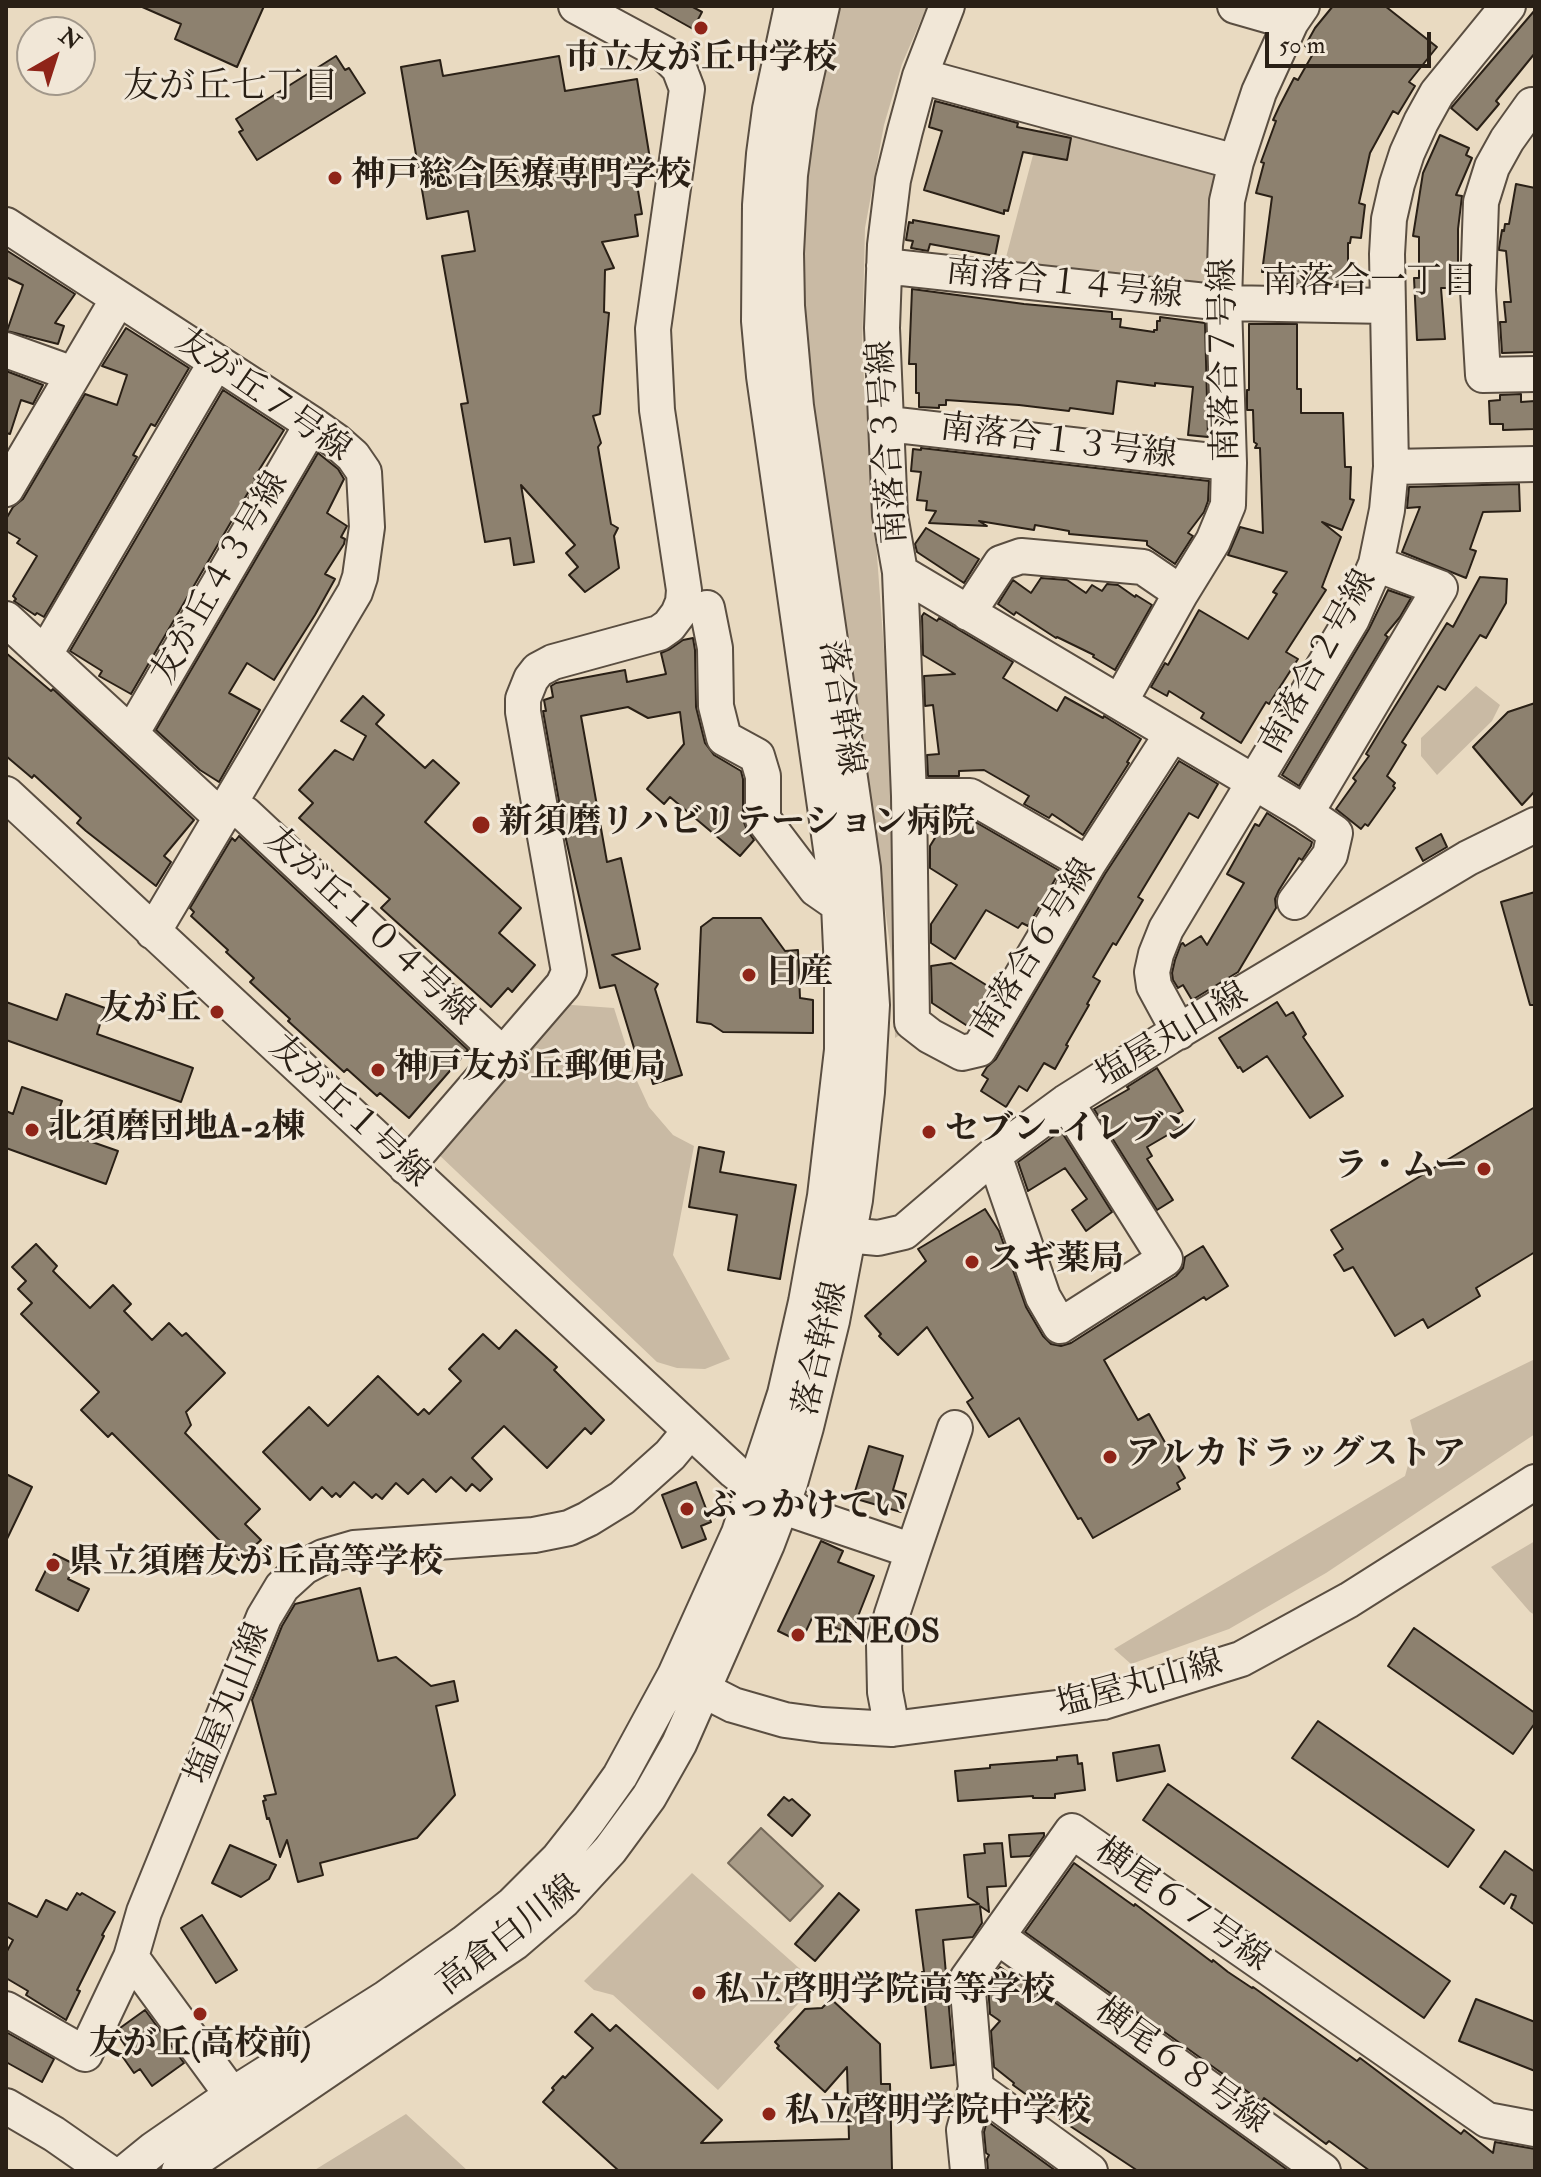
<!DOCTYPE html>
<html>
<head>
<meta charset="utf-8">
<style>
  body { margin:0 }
  #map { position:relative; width:1541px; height:2177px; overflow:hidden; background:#e9dac1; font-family:"IM FELL Double Pica",serif }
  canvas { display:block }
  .frame { position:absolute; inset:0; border:8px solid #2a2016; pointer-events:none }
  .north { position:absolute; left:16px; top:16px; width:80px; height:80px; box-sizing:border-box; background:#f1e7d7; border:2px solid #a1978a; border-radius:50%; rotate:39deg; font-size:22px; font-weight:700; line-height:32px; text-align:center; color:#2a2016 }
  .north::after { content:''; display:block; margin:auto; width:28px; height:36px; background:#8f2418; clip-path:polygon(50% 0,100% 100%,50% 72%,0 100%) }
  .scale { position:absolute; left:1265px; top:32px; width:166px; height:36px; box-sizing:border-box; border:4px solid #2a2016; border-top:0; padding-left:10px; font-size:24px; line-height:28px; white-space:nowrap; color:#2a2016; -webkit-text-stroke:6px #f1e7d7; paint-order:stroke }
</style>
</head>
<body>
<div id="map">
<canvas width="1541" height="2177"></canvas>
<div class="frame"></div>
<div class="north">N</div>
<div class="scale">50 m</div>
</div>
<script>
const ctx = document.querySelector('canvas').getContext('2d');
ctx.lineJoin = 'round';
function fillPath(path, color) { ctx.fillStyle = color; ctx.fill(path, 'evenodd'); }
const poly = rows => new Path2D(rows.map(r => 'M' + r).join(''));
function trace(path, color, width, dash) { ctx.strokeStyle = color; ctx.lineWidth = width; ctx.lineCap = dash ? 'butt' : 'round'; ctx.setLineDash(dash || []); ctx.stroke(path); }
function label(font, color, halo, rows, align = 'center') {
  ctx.font = font + ' "IM FELL Double Pica","Noto Serif JP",serif'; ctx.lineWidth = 6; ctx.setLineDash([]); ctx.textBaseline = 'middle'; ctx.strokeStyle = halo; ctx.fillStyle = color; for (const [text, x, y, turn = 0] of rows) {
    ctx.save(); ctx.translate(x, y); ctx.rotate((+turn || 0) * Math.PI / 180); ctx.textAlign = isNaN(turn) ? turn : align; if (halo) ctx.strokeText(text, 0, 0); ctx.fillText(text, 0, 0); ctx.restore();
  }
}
fillPath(poly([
  [837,6,927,6,902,64,884,125,865,228,862,351,897,828,903,1033,895,1038,894,977,864,745,840,619,808,369,804,299,805,202,816,102],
  [1042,121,1216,169,1216,282,1202,292,1005,261],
  [1476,686,1500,705,1492,721,1437,775,1421,756,1421,738],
  [558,1004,614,1008,637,1081,649,1107,673,1135,694,1146,673,1255,730,1359,705,1369,677,1368,657,1362,436,1152],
  [1535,1359,1535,1434,1326,1573,1229,1629,1131,1664,1114,1649,1405,1476,1415,1440,1410,1420],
  [1535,1541,1535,1615,1530,1612,1491,1567],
  [692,1873,808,1976,812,1989,718,2090,613,1995,594,1990,584,1981],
  [406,2114,468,2171,313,2171]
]), '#c9baa4');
const water = poly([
  [761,1828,823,1886,790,1921,728,1863,761,1828]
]);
fillPath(water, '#a89b87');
trace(water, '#766a5a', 2);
const building = poly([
  [140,6,264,6,237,67,175,39,181,24,140,6],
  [652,6,691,6,702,12,693,29,652,6],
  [1333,6,1385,6,1437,47,1409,82,1415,86,1398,114,1393,111,1370,153,1359,203,1365,205,1361,238,1351,237,1350,243,1348,243,1348,285,1272,284,1273,272,1262,272,1272,197,1256,193,1264,163,1261,162,1276,121,1273,120,1279,107,1294,78,1298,80,1314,52,1305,46,1315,28,1333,6],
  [1535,10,1535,53,1496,101,1499,104,1477,130,1451,108,1535,10],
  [336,56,345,70,349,68,365,93,257,160,239,132,243,130,236,119,336,56],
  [559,56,565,91,637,79,650,159,633,161,642,214,635,215,638,236,602,242,614,268,605,270,604,312,609,313,600,414,593,416,601,443,598,447,611,524,618,528,614,536,619,568,585,592,569,575,578,567,566,553,575,545,521,485,534,562,514,565,510,538,485,542,461,404,468,403,442,256,475,251,468,211,427,219,401,67,440,60,443,76,559,56],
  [935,101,1018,123,1017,127,1071,138,1067,160,1023,152,1008,211,1004,210,1004,214,924,190,942,131,929,127,935,101],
  [1440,135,1469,148,1466,155,1472,158,1456,195,1462,196,1458,229,1458,288,1441,288,1445,339,1417,340,1414,278,1419,278,1419,237,1413,236,1423,173,1440,135],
  [1516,184,1535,188,1535,352,1502,353,1500,322,1506,322,1504,302,1511,302,1506,251,1499,250,1499,248,1502,230,1504,231,1505,224,1509,224,1516,184],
  [913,220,999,236,995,256,930,244,928,251,911,248,913,241,906,240,909,222,913,223,913,220],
  [6,250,75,294,55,323,64,326,58,344,7,331,23,285,6,277,6,250],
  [912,289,1024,304,1112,312,1112,319,1121,319,1120,327,1154,332,1154,330,1157,330,1157,321,1160,321,1160,317,1205,323,1208,437,1188,435,1193,387,1155,383,1155,386,1117,381,1113,414,1070,408,1069,411,1019,405,946,400,946,405,939,405,939,408,919,407,919,393,916,393,916,364,909,364,912,289],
  [1249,324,1297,324,1297,389,1301,389,1301,413,1343,413,1345,467,1351,467,1350,499,1354,500,1342,530,1322,522,1341,537,1322,587,1326,590,1286,652,1298,659,1269,704,1266,702,1241,743,1201,718,1204,713,1169,691,1167,696,1151,687,1165,663,1168,665,1199,610,1248,639,1277,594,1273,592,1287,572,1228,555,1240,527,1263,533,1260,448,1255,448,1257,444,1254,442,1253,410,1247,410,1247,390,1249,390,1249,324],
  [126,328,189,368,155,426,151,424,133,455,137,457,44,617,37,613,35,615,14,601,16,599,13,596,37,556,17,543,20,539,6,531,6,519,13,507,23,499,85,394,117,405,127,375,102,366,126,328],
  [6,371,43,385,33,404,21,400,10,434,6,433,6,371],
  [223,390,284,430,254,478,256,479,131,694,99,676,102,671,70,651,223,390],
  [1521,394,1521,402,1535,401,1535,429,1503,430,1503,424,1490,424,1489,401,1500,400,1500,395,1521,394],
  [921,448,1209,481,1208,501,1204,512,1188,533,1193,536,1175,564,1147,545,1147,541,1069,534,1069,531,1035,525,1034,530,979,521,987,526,929,523,936,511,926,510,927,501,917,500,921,472,911,471,913,449,921,450,921,448],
  [318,453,338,469,344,479,327,513,347,526,341,537,345,539,344,544,325,574,335,579,315,615,274,680,247,663,229,693,260,710,219,782,200,770,156,730,318,453],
  [1519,484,1520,511,1483,512,1470,549,1476,551,1466,578,1402,552,1420,507,1407,508,1409,487,1519,484],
  [926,528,979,559,964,583,917,552,915,544,926,528],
  [1480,577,1507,579,1506,603,1486,638,1480,635,1445,690,1438,686,1402,742,1406,745,1387,776,1395,783,1393,786,1395,788,1368,826,1365,824,1361,829,1336,809,1356,781,1353,778,1369,756,1366,754,1389,716,1447,623,1453,627,1480,577],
  [1041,578,1067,580,1086,593,1092,585,1102,591,1107,584,1118,585,1135,597,1136,595,1152,605,1115,670,1093,657,1094,655,1057,637,1056,638,1016,612,1014,615,998,604,1013,580,1031,593,1041,578],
  [1388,590,1411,598,1400,617,1385,635,1388,637,1299,786,1282,775,1369,629,1388,590],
  [924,613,937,621,939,618,1013,662,1003,678,1057,711,1065,697,1103,718,1104,716,1141,739,1127,762,1129,763,1083,835,1052,814,1049,818,1024,804,1029,796,984,770,959,771,959,776,928,776,927,755,939,754,933,705,925,706,924,676,955,674,923,655,922,616,924,613],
  [693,638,695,650,696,707,705,743,714,755,741,771,743,779,743,820,747,830,754,840,740,856,670,797,664,804,647,789,684,744,680,712,648,718,628,707,581,716,607,862,621,858,640,949,612,955,658,984,655,989,682,1075,653,1084,648,1065,640,1068,615,985,600,988,565,835,543,711,546,711,544,700,553,697,551,686,556,683,625,670,627,682,666,674,661,653,670,649,683,640,693,638],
  [6,653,51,691,53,689,194,820,164,856,171,862,156,886,86,831,77,823,81,818,34,775,32,778,6,756,6,653],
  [363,696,384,715,376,724,425,768,433,760,459,783,425,822,521,908,499,933,535,965,512,992,508,988,491,1007,381,908,390,899,299,818,313,803,299,790,335,750,353,760,366,736,341,721,363,696],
  [1535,703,1535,791,1522,805,1473,747,1508,712,1535,703],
  [1179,761,1218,784,1198,818,1189,813,1138,897,1143,900,1116,945,1113,943,1093,977,1100,981,1087,1004,1089,1005,1066,1045,1068,1046,1055,1069,1044,1063,1027,1091,1019,1086,1006,1107,981,1091,988,1079,982,1075,987,1067,996,1059,1105,874,1179,761],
  [1267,813,1312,842,1311,846,1302,860,1299,858,1279,890,1275,899,1276,908,1238,972,1192,1000,1183,985,1178,988,1173,980,1172,973,1175,960,1181,944,1183,943,1185,946,1201,936,1207,945,1244,883,1227,874,1255,824,1259,826,1267,813],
  [929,816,965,816,1060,871,1028,926,1022,923,1018,928,986,910,955,959,931,943,931,924,957,885,930,868,930,846,938,833,929,828,929,816],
  [1441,834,1447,847,1423,861,1416,848,1441,834],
  [239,836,468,1050,409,1118,380,1093,377,1096,347,1069,344,1072,288,1021,290,1019,250,982,254,978,226,952,228,950,191,916,194,912,190,908,232,838,235,841,239,836],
  [1535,892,1535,1005,1530,1005,1501,902,1535,892],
  [713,918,761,918,785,951,798,950,800,998,813,1000,813,1033,723,1032,711,1024,697,1022,701,927,713,918],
  [951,963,991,988,969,1027,932,1003,931,966,951,963],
  [66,994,105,1008,97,1034,193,1068,181,1102,6,1040,6,1002,57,1020,66,994],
  [1277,1002,1286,1016,1293,1012,1306,1034,1303,1037,1343,1096,1310,1118,1267,1056,1243,1072,1240,1067,1238,1068,1219,1038,1277,1002],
  [1157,1068,1183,1111,1176,1115,1183,1126,1147,1147,1152,1156,1147,1159,1173,1200,1157,1210,1094,1109,1129,1089,1127,1087,1157,1068],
  [22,1087,62,1101,52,1128,118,1151,106,1184,6,1148,6,1111,13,1114,22,1087],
  [1535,1107,1535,1252,1476,1288,1480,1296,1428,1328,1423,1319,1395,1336,1353,1267,1344,1271,1334,1255,1343,1249,1331,1230,1535,1107],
  [1061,1131,1112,1212,1086,1231,1072,1210,1087,1199,1065,1168,1028,1191,1018,1162,1061,1131],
  [699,1147,724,1152,720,1172,796,1185,780,1279,728,1270,737,1215,689,1207,699,1147],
  [985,1209,999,1231,1026,1307,1043,1336,1051,1344,1061,1346,1071,1343,1176,1276,1183,1268,1185,1257,1203,1246,1228,1286,1206,1300,1204,1297,1104,1360,1138,1420,1149,1414,1185,1478,1177,1483,1180,1489,1093,1538,1081,1518,1078,1519,1019,1418,989,1437,967,1402,973,1398,927,1327,898,1355,879,1336,881,1334,865,1316,926,1261,918,1249,985,1209],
  [36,1244,57,1266,53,1271,90,1308,113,1285,131,1304,124,1311,152,1340,169,1323,182,1336,186,1333,225,1373,186,1412,191,1425,185,1433,260,1509,245,1524,261,1540,239,1560,112,1433,108,1437,81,1410,99,1392,21,1314,32,1303,18,1289,26,1281,12,1267,36,1244],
  [516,1330,557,1367,554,1370,604,1420,591,1434,585,1428,547,1468,504,1426,472,1458,492,1479,480,1491,472,1484,466,1491,451,1477,436,1492,423,1479,408,1494,396,1483,382,1499,376,1494,372,1498,354,1482,340,1497,336,1493,332,1497,322,1487,310,1500,263,1452,309,1407,328,1426,378,1376,418,1415,424,1409,429,1414,461,1381,449,1369,483,1334,499,1349,516,1330],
  [869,1446,903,1456,893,1490,906,1494,901,1512,853,1498,869,1446],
  [6,1474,32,1487,6,1541,6,1474],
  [696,1482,711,1522,701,1526,706,1539,682,1548,662,1495,696,1482],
  [821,1541,843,1551,838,1562,874,1576,851,1634,812,1618,801,1642,778,1631,821,1541],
  [54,1554,76,1565,68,1579,89,1589,78,1611,36,1590,54,1554],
  [360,1588,378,1661,396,1657,431,1686,454,1681,458,1701,436,1706,455,1795,417,1838,320,1863,323,1875,298,1882,287,1840,280,1857,269,1818,267,1819,263,1801,266,1800,264,1796,276,1794,252,1700,282,1626,295,1604,360,1588],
  [1414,1628,1535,1713,1535,1723,1513,1754,1388,1666,1414,1628],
  [1318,1721,1474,1830,1448,1867,1292,1758,1318,1721],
  [1159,1745,1165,1771,1117,1781,1113,1753,1159,1745],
  [1077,1755,1078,1764,1082,1763,1085,1790,1055,1794,1055,1798,1033,1798,1033,1796,958,1801,955,1771,990,1768,990,1765,1057,1760,1057,1757,1077,1755],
  [1168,1784,1450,1981,1424,2018,1143,1820,1168,1784],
  [784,1797,789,1801,792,1799,810,1815,792,1836,768,1815,784,1797],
  [1044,1833,1044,1836,1030,1856,1011,1857,1009,1835,1044,1833],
  [1002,1843,1006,1886,987,1887,989,1912,980,1906,982,1923,973,1937,943,1940,954,2065,931,2068,922,1972,924,1972,916,1910,979,1904,968,1897,964,1855,985,1853,984,1844,1002,1843],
  [230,1845,276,1865,269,1879,241,1897,212,1883,230,1845],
  [1505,1851,1535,1872,1535,1925,1511,1908,1516,1896,1511,1894,1504,1904,1480,1887,1505,1851],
  [1074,1863,1134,1906,1135,1904,1212,1962,1213,1960,1228,1972,1252,1988,1253,1987,1357,2061,1360,2058,1461,2134,1464,2130,1493,2153,1495,2142,1535,2149,1534,2171,1370,2171,1329,2141,1326,2144,1264,2098,1262,2102,1025,1932,1074,1863],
  [77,1893,80,1895,82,1893,115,1912,102,1935,104,1936,77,1990,80,1991,66,2020,26,1995,28,1991,6,1978,6,1953,13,1940,6,1936,6,1902,37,1917,46,1900,67,1910,77,1893],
  [839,1893,859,1910,815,1961,795,1944,839,1893],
  [202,1915,237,1970,216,1983,181,1928,202,1915],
  [1000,1967,1042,1996,1043,1994,1053,2001,1289,2171,1138,2171,1067,2124,1013,2085,1014,2083,994,2067,991,2031,1000,2021,990,2014,988,1985,1000,1967],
  [831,1999,880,2044,881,2084,890,2084,892,2171,619,2171,543,2102,554,2090,552,2088,563,2076,565,2078,593,2048,575,2032,592,2014,610,2031,616,2025,722,2120,701,2143,849,2139,847,2067,825,2092,777,2048,779,2046,775,2042,805,2009,822,2008,831,1999],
  [1476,1999,1535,2022,1535,2071,1459,2041,1476,1999],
  [145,2010,184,2063,152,2086,140,2069,134,2073,120,2053,127,2048,117,2034,120,2028,145,2010],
  [6,2032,54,2059,42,2082,6,2062,6,2032],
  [987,2121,1056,2171,988,2171,987,2159,989,2155,986,2153,984,2132,987,2121]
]);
fillPath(building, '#8d816f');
trace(building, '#2a2016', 2);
const minor = poly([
  [947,6,920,76,905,131,893,180,885,245,882,328,890,515,900,572,1306,813,1335,833,1330,855,1295,902],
  [1235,6,1291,22],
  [920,76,1236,162],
  [1535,107,1532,105,1507,140,1492,167,1481,202,1478,290,1483,375,1535,374],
  [6,225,312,424,336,441,353,456,364,472,367,527,360,577,355,592,153,932],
  [884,266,1224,303,1388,306],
  [6,350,73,374],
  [888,424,1229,463],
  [1391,467,1535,464],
  [6,489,118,299],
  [900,572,909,796,912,1022,930,1036,962,1053,979,1049,1088,864,1172,734],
  [707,608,715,648,716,706,724,738,757,756,763,776,763,819,816,889,839,905],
  [968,613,1001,563,1021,556,1143,567,1181,593],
  [6,619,221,817],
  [45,654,216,362],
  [1120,702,1181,593,1213,541,1228,505,1229,463,1224,303,1227,201,1236,162,1259,92,1291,22,1302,6],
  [131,734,312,424],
  [6,794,734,1471,754,1487,784,1500,798,1512,913,1551,892,1614,884,1644,885,1692,892,1729],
  [909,796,970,796,1088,864],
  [228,806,245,814,503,1055],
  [1306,813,1440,588,1376,564],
  [1179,1032,1154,986,1152,972,1156,954,1166,929,1352,619,1376,564,1387,510,1391,467,1387,254,1389,219,1397,184,1407,153,1421,122,1437,93,1508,6],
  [994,1155,1043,1297,1060,1326,1165,1259,1066,1102],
  [406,1167,563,985,569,972,523,712,523,699,531,679,538,670,553,662,659,633,669,626,678,614,683,602,684,590,657,410,653,329,687,89,679,68,665,54,576,6],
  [826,1233,878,1238,904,1232,994,1155,1066,1102,1169,1037,1468,858,1535,825],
  [913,1551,955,1428],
  [682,1679,733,1705,785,1720,822,1725,892,1729,1103,1702,1241,1659,1349,1600,1535,1482],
  [998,1937,1323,2171],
  [6,2009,85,2054,131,1957],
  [232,2095,131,1957,144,1912,264,1617,282,1587,304,1567,323,1557,354,1548,534,1535,569,1528,588,1519,622,1498,670,1455,690,1431],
  [6,2106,54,2134,107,2171],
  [127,2171,154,2149,232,2095,386,1998,464,1943,513,1904,558,1859,588,1821,620,1776,675,1675,739,1533,771,1437,785,1394,806,1302,825,1196,842,1050,842,970,839,905,764,376,759,321,760,205,764,154,770,109,792,6],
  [179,2171,514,1943,564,1900,610,1850,649,1797,679,1744,767,1544,790,1483,806,1427,832,1321,855,1200,867,1092,872,1005,863,868,796,406,787,306,786,253,790,175,799,107,822,6],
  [968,2171,964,2130,976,2088],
  [1090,2171,976,2088,967,1979,1072,1831,1487,2120,1535,2129]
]);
trace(minor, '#5a4e41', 38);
trace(minor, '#f1e7d7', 34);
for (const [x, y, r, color] of [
  [701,28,8,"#8f2418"],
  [335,178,8,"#8f2418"],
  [481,825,10,"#8f2418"],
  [749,975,8,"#8f2418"],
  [217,1012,8,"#8f2418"],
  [378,1070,8,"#8f2418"],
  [32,1130,8,"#8f2418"],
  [929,1132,8,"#8f2418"],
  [1484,1169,8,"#8f2418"],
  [972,1262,8,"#8f2418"],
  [1110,1457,8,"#8f2418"],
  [687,1509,8,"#8f2418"],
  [53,1565,8,"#8f2418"],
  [798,1635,8,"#8f2418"],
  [699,1993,8,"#8f2418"],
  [200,2014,8,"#8f2418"],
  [769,2114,8,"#8f2418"]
]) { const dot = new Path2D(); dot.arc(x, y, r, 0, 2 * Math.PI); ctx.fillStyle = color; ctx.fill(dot); trace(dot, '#f1e7d7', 3); }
label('bold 34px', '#2a2016', '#f1e7d7', [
  ["市立友が丘中学校",701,61,"center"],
  ["神戸総合医療専門学校",351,178],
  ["新須磨リハビリテーション病院",499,825],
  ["日産",765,975],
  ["友が丘",201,1012,"right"],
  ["神戸友が丘郵便局",394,1070],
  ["北須磨団地A-2棟",48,1130],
  ["セブン-イレブン",945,1132],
  ["ラ・ムー",1468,1169,"right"],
  ["スギ薬局",988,1262],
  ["アルカドラッグストア",1126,1457],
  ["ぶっかけてい",703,1509],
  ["県立須磨友が丘高等学校",69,1565],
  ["ENEOS",814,1635],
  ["私立啓明学院高等学校",715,1993],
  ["友が丘(高校前)",200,2047,"center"],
  ["私立啓明学院中学校",785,2114]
], 'left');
label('34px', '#2a2016', '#f1e7d7', [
  ["南落合１４号線",1064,286,6],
  ["南落合７号線",1227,360,-91],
  ["友が丘７号線",262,397,35],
  ["南落合３号線",890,442,-94],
  ["南落合１３号線",1058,444,7],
  ["友が丘４３号線",222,579,-60],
  ["南落合２号線",1320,663,-61],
  ["落合幹線",839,708,81],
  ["友が丘１０４号線",368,928,43],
  ["南落合６号線",1036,950,-58],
  ["塩屋丸山線",1173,1037,-31],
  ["友が丘１号線",348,1113,43],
  ["落合幹線",823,1349,-77],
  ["塩屋丸山線",1140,1686,-15],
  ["塩屋丸山線",230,1704,-68],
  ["横尾６７号線",1181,1907,35],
  ["高倉白川線",510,1937,-38],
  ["横尾６８号線",1180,2068,36]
]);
label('36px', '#2a2016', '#f1e7d7', [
  ["友が丘七丁目",231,89],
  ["南落合一丁目",1370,284]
]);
</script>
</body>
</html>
